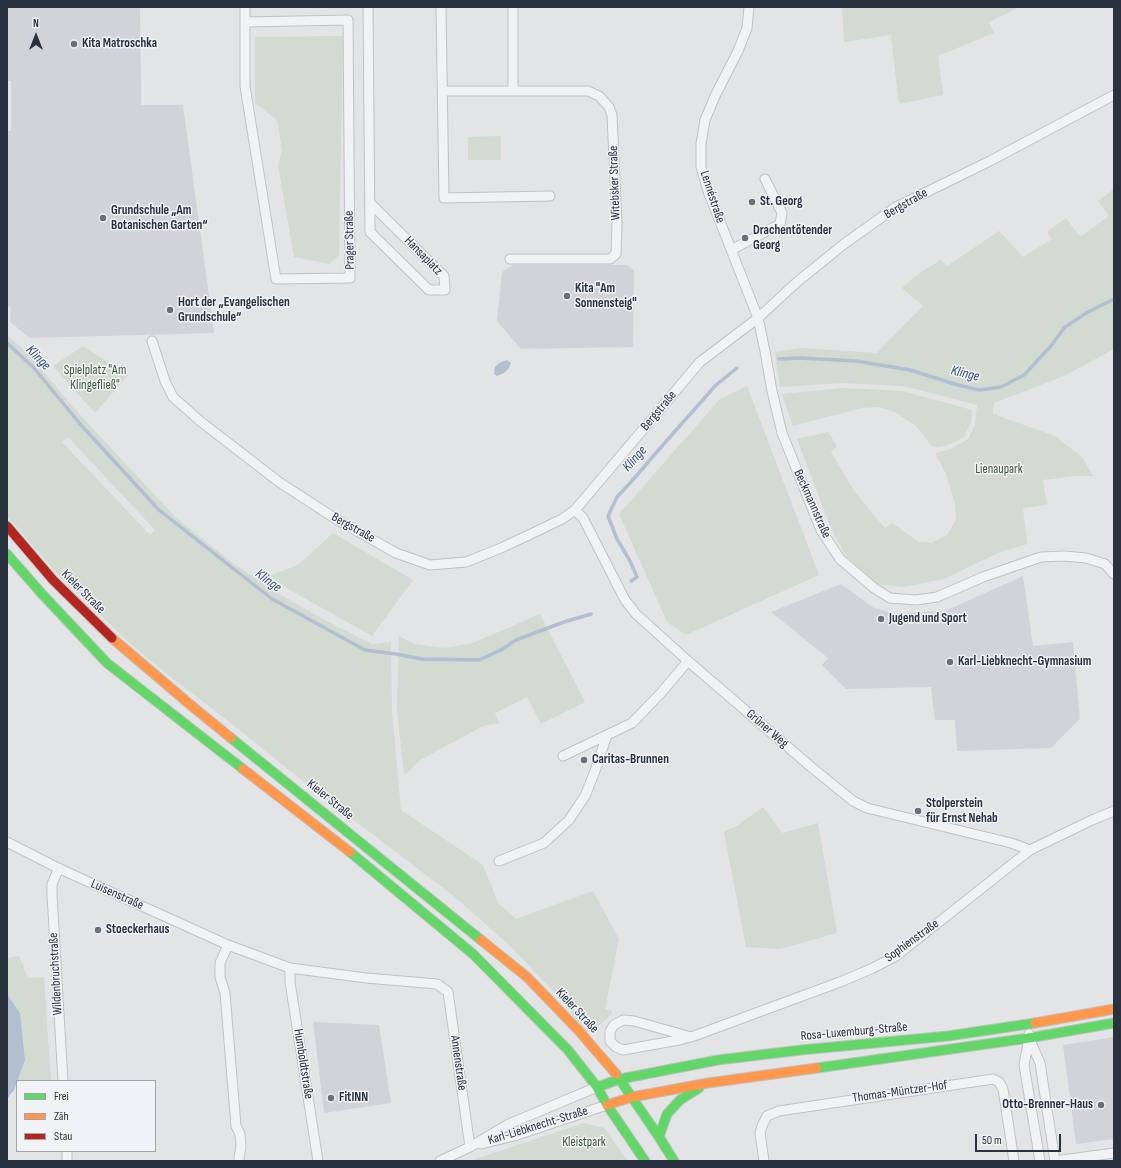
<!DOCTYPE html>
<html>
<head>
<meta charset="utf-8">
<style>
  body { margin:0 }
  #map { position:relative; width:1121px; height:1168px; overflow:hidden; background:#e2e4e6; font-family:"Sofia Sans Condensed",sans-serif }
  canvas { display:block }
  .frame { position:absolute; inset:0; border:8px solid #2a313f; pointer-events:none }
  .legend { position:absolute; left:16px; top:1080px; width:140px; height:72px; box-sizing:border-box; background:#f0f2f6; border:1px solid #a1a5ad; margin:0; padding:5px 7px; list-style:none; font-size:12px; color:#2a313f }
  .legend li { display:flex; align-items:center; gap:8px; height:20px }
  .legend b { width:20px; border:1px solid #a1a5ad }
  .north { position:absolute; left:16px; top:16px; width:40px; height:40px; -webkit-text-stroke:3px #f0f2f6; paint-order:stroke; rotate:0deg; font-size:11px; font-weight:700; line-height:16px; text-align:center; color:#2a313f }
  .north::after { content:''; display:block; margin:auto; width:14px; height:18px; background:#2a313f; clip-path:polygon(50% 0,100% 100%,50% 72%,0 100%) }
  .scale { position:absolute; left:975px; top:1134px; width:86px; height:18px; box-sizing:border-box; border:2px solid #2a313f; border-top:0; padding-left:5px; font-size:12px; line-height:14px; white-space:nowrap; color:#2a313f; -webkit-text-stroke:3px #f0f2f6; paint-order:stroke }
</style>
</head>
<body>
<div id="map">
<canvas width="1121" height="1168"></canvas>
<div class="frame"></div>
<ul class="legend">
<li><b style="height:5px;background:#63d668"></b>Frei</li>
<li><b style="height:5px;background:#ff974d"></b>Zäh</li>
<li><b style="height:5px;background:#b3261e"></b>Stau</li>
</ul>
<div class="north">N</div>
<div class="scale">50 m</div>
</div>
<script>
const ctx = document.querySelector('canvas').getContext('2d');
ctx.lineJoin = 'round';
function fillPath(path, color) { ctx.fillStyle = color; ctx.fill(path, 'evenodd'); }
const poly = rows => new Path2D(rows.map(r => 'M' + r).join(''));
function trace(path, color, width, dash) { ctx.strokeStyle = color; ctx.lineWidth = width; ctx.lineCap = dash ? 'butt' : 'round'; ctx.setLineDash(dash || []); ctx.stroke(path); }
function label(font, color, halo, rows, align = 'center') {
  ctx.font = font + ' "Sofia Sans Condensed",sans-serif'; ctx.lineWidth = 3; ctx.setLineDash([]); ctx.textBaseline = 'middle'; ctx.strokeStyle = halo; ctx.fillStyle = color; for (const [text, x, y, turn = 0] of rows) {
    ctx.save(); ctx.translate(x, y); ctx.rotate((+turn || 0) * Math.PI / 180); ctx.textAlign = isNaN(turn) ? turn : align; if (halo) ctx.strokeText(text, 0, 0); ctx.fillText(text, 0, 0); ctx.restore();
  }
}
fillPath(poly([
  [7,7,140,7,141,105,183,105,214,333,30,338,10,322,11,308,7,305,7,131,11,131,11,81,7,81],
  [513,265,627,265,634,270,633,347,521,349,497,321,502,272],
  [1023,576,1033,646,1073,642,1080,719,1051,748,957,751,955,720,935,720,931,687,846,689,822,665,828,658,771,612,841,584,874,608,894,613,945,611],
  [313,1022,379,1025,391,1103,324,1113],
  [1114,1037,1114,1139,1076,1144,1063,1045]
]), '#d1d3d9');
fillPath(poly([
  [842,7,1020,7,989,22,994,33,938,56,943,95,899,104,891,35,844,42],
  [343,36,339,255,329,264,294,257,278,165,282,150,277,120,255,103,255,37],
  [501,136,501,160,468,160,468,137],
  [1114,189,1114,349,1064,376,994,403,993,414,1055,436,1082,457,1093,476,1076,476,1043,480,1047,505,1023,508,1027,544,1000,552,944,579,904,587,877,584,845,555,831,528,797,439,828,432,837,446,831,452,854,491,885,528,892,523,919,542,932,543,947,535,956,520,955,504,947,476,935,453,951,449,968,439,975,425,977,405,903,386,842,383,780,387,775,352,803,348,877,353,923,306,902,288,921,272,941,260,947,266,999,231,1023,257,1052,239,1047,232,1066,218,1080,237,1109,216,1098,201],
  [7,335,27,352,72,406,176,518,233,563,271,589,319,617,372,644,391,642,392,712,401,810,483,865,498,903,516,919,593,891,619,939,605,1009,612,1011,612,1014,595,1029,586,1033,556,994,510,946,455,897,304,782,223,717,172,678,133,646,61,578,7,516],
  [68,437,155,530,150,535,62,442],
  [83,346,128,375,95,413,53,366],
  [747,386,819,575,686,635,667,622,619,514,720,399],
  [842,388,903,391,972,410,971,422,964,437,948,445,937,447,932,446,916,426,895,412,879,407,861,408,793,426,782,394],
  [333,533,413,580,372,636,290,590,269,576,298,565],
  [540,614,585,702,541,724,527,697,495,713,499,723,483,726,420,760,407,773,404,774,397,710,399,636,415,644,444,648,473,643],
  [763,807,782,833,818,823,837,933,780,949,746,947,724,832,738,825],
  [19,956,28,978,44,977,51,1081,17,1081,25,1059,20,1013,7,994,7,958],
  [584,1123,604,1128,628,1161,470,1161]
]), '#d2dad2');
fillPath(poly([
  [507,360,511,363,509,368,504,373,497,376,494,374,495,367,499,363],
  [7,994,20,1013,25,1060,14,1090,7,1099]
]), '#b2bfd0');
trace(poly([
  [7,343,34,368,81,425,159,510,272,599,365,650,396,654,422,659,479,660,501,650,516,640,564,622,591,614],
  [779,359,799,358,856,361,910,370,958,385,979,390,1001,387,1024,375,1050,347,1065,327,1088,312,1114,299],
  [631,581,637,577,630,561,617,539,608,516,617,497,631,482,662,446,716,385,737,368]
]), '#b2bfd0', 3.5);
const street = poly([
  [368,7,370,232,429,290,445,290,444,276,370,203],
  [441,7,444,198,550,196],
  [749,7,747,28,738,51,716,94,705,120,701,144,701,167,708,191,758,318,765,351,772,391,782,433,821,530,840,559,874,588,890,598,916,600,937,597,983,577,1041,557,1064,556,1086,558,1105,564,1114,574],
  [245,22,348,20,350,278,276,279,245,86,245,7],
  [442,91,588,91,599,96,609,107,612,115,617,224,616,254,610,259,510,259],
  [513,91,513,7],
  [731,250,780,224,782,213,765,179],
  [152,341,165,381,173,397,200,421,279,482,336,519,396,553,430,565,466,562,501,548,531,534,562,519,575,510,700,362,758,318,797,282,844,244,896,207,990,161,1114,95],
  [575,510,583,518,625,600,636,614,688,661,810,766,853,801,867,808,1011,843,1030,850],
  [563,756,632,723,660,694,688,661],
  [7,842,58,868,228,945,290,968,366,978,437,984,448,992,470,1147],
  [499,861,544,843,569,820,585,796,595,771,607,735],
  [59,868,52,884,52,895,63,1081],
  [228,945,220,963,220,977,225,993,236,1126,240,1134,241,1147,239,1157,239,1161],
  [290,968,290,982,318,1161],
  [1029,1034,1029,1038,1024,1065,1040,1161],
  [691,1037,634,1021,623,1020,614,1025,610,1031,610,1041,616,1047,623,1050,679,1040,694,1036,840,982,871,969,896,956,1030,850,1092,820,1114,811],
  [1029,1038,1040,1063,1055,1161],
  [481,1144,514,1136,607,1105],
  [67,1151,67,1161],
  [440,1161,470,1147,509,1124,597,1087],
  [764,1161,760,1133,762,1126,767,1116,779,1111,993,1079,999,1082,1003,1089,1014,1161],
  [1055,1161,1114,1153]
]);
const fast = poly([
  [7,554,42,594,107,663,243,769],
  [231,738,481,940],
  [350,852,473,954,568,1050,597,1087,607,1105,645,1161],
  [817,1068,1029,1038,1114,1023],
  [616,1074,659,1137,674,1161],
  [597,1087,620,1079,718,1060,801,1050,948,1036,1035,1023],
  [659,1137,667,1114,680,1100,699,1088]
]);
const slow = poly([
  [112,638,193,707,231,738],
  [243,769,350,852],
  [481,940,527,977,579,1031,616,1074],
  [1035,1023,1114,1009],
  [607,1105,632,1097,708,1083,817,1068]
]);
const jam = poly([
  [7,526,53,580,112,638]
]);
trace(street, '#c0c2c4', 11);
trace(fast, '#bec1c4', 11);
trace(slow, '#bec1c4', 11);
trace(jam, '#bec1c4', 11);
trace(street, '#f1f2f4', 9);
trace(fast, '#63d668', 9);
trace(slow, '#ff974d', 9);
trace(jam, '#b3261e', 9);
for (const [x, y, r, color] of [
  [74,44,4,"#6a7079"],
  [752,202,4,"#6a7079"],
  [103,218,4,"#6a7079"],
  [745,238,4,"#6a7079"],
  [567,296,4,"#6a7079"],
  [170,310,4,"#6a7079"],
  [881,619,4,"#6a7079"],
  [950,662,4,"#6a7079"],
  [584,760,4,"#6a7079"],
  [918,811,4,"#6a7079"],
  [98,930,4,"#6a7079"],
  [331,1098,4,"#6a7079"],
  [1101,1105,4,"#6a7079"]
]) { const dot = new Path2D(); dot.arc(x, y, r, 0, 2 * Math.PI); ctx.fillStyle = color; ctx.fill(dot); trace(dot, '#f0f2f6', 1.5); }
label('bold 13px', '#2a313f', '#f0f2f6', [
  ["Kita Matroschka",82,44],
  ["St. Georg",760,202],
  ["Grundschule „Am",111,211],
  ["Botanischen Garten“",111,226],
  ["Drachentötender",753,231],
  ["Georg",753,246],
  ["Kita \"Am",575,289],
  ["Sonnensteig\"",575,304],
  ["Hort der „Evangelischen",178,303],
  ["Grundschule“",178,318],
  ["Jugend und Sport",889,619],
  ["Karl-Liebknecht-Gymnasium",958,662],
  ["Caritas-Brunnen",592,760],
  ["Stolperstein",926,804],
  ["für Ernst Nehab",926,819],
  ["Stoeckerhaus",106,930],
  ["FitINN",339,1098],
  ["Otto-Brenner-Haus",1093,1105,"right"]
], 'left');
label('13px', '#2a313f', '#f0f2f6', [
  ["Witebsker Straße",615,183,-92],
  ["Lennéstraße",712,197,72],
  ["Bergstraße",906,204,-30],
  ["Prager Straße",350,240,-91],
  ["Hansaplatz",423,256,46],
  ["Bergstraße",659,411,-50],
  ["Beckmannstraße",812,504,66],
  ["Bergstraße",353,528,29],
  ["Kieler Straße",83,592,45],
  ["Grüner Weg",767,729,41],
  ["Kieler Straße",330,800,39],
  ["Luisenstraße",117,895,24],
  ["Sophienstraße",912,941,-36],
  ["Wildenbruchstraße",56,974,-93],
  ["Kieler Straße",577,1011,47],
  ["Rosa-Luxemburg-Straße",854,1032,-5],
  ["Annenstraße",458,1063,82],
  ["Humboldtstraße",303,1064,81],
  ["Thomas-Müntzer-Hof",900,1092,-8],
  ["Karl-Liebknecht-Straße",538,1126,-17]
]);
label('13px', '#3d5a38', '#f0f2f6', [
  ["Spielplatz \"Am",95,371],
  ["Klingefließ\"",95,386],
  ["Lienaupark",999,470],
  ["Kleistpark",584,1143]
]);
label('italic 14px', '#364e70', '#f0f2f6', [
  ["Klinge",38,358,46],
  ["Klinge",965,374,14],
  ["Klinge",635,459,-48],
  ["Klinge",268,581,37]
]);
</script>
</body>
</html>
